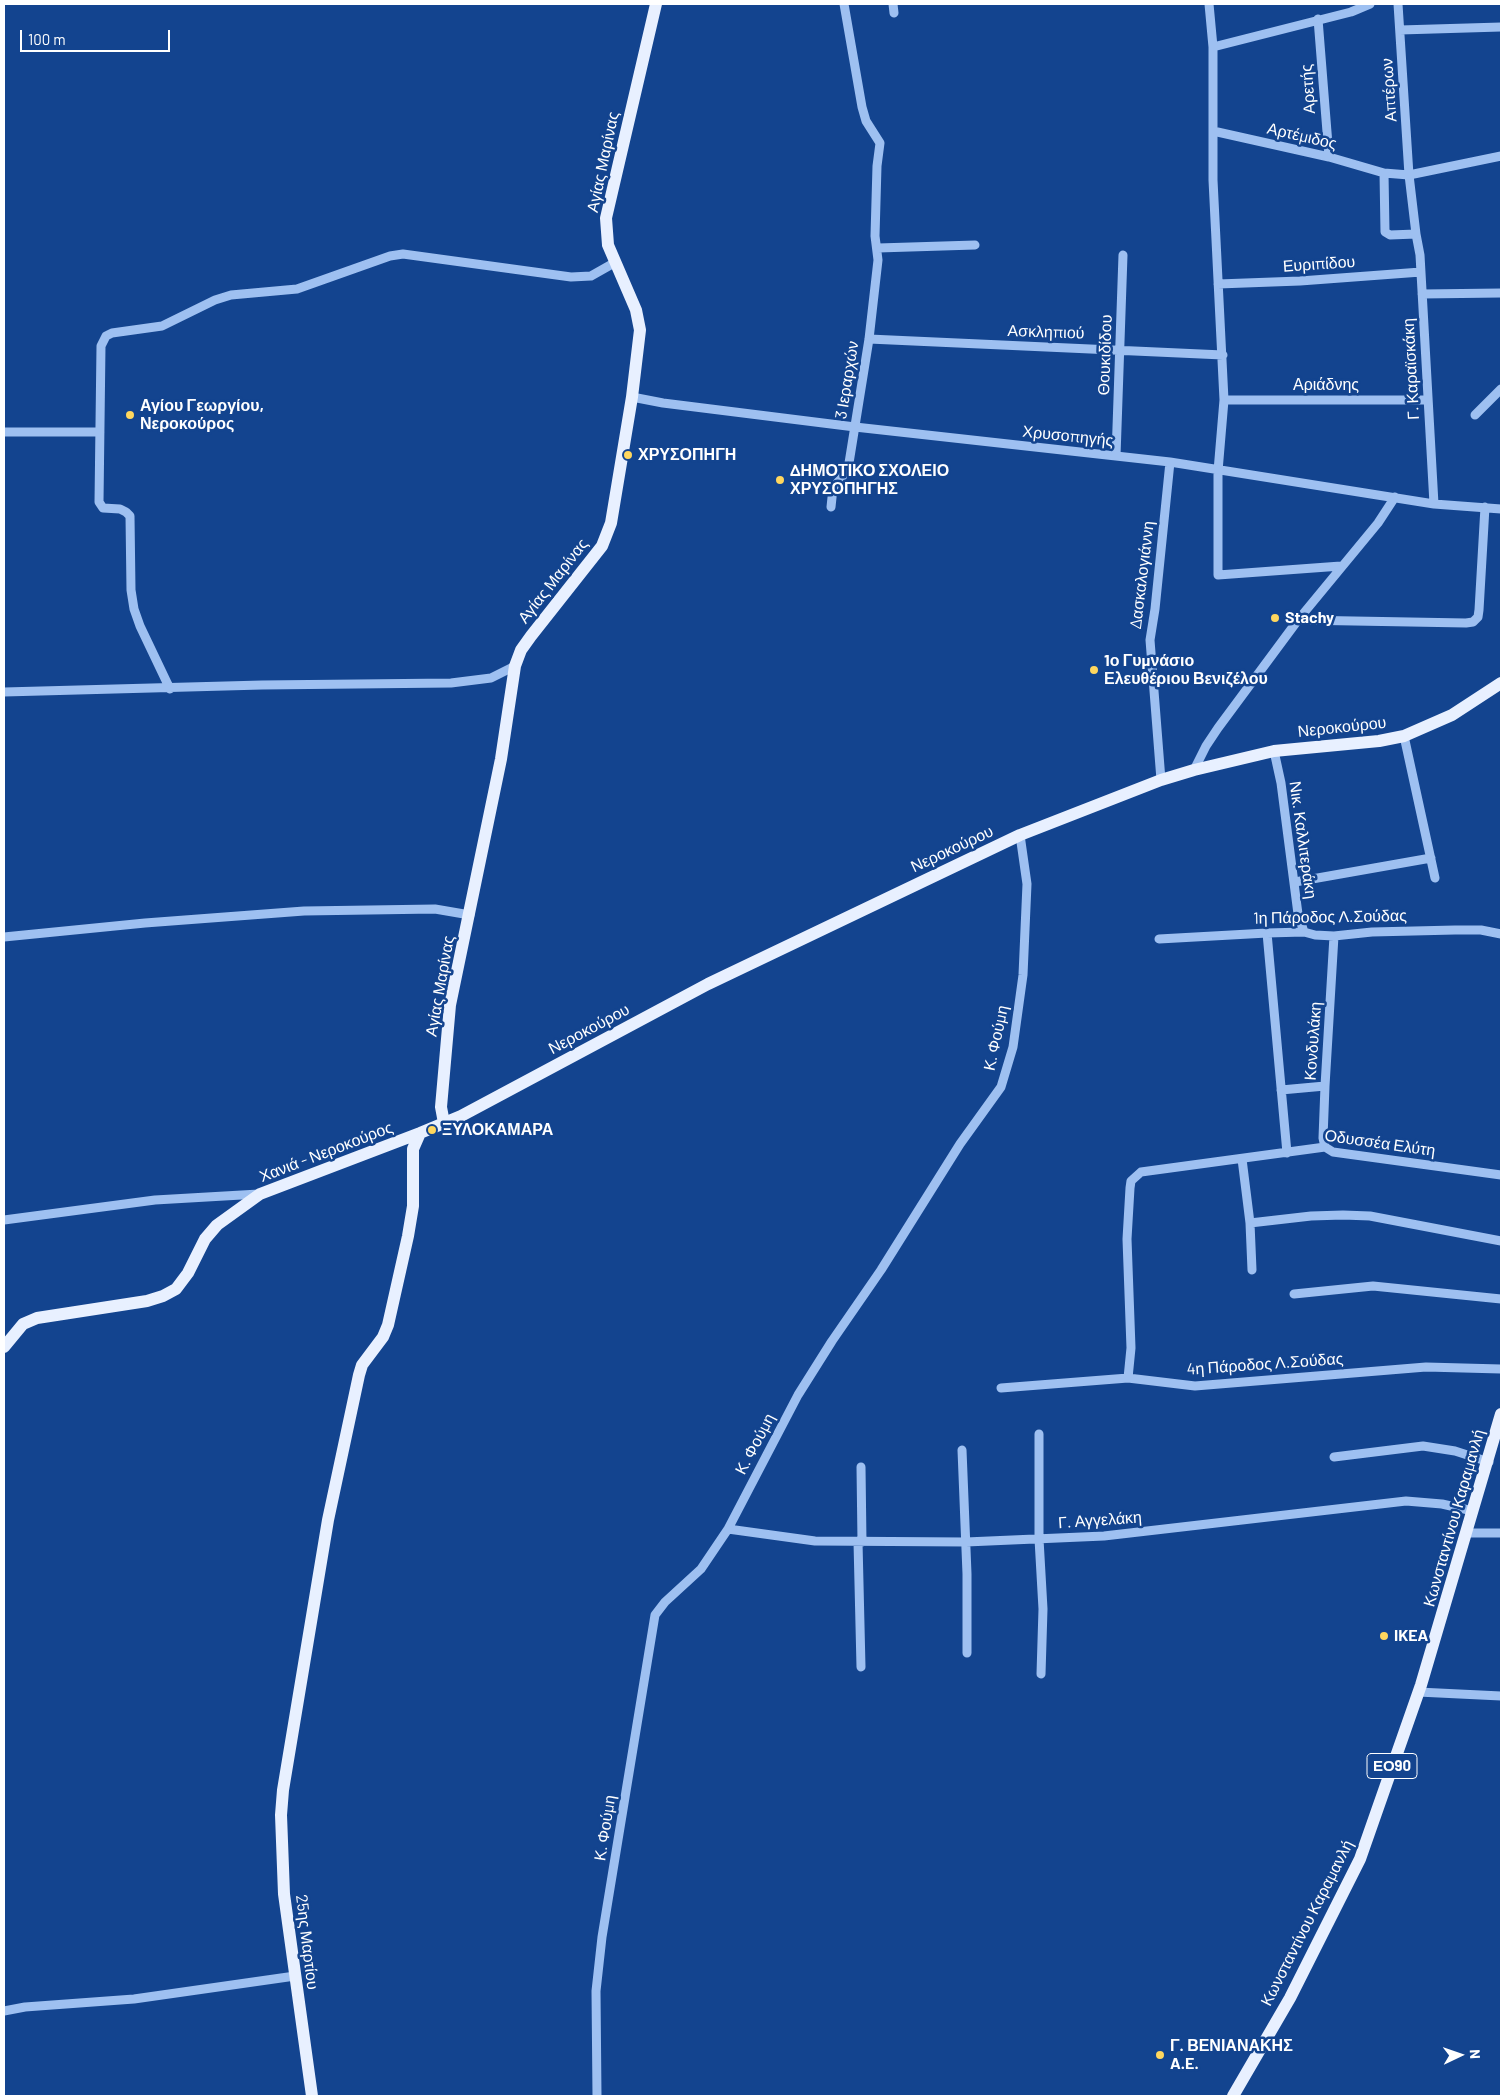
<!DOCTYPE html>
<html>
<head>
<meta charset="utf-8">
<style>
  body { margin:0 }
  #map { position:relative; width:1505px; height:2100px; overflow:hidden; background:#13448f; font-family:Barlow,sans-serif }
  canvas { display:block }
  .frame { position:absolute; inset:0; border:5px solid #fff; pointer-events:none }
  .north { position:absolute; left:1435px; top:2030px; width:50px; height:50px; -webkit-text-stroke:4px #13448f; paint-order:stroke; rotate:87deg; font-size:14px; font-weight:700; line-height:20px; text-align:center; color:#fff }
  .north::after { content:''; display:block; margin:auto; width:18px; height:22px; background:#fff; clip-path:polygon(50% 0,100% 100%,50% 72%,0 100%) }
  .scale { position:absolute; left:20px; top:30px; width:150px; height:22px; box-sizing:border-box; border:2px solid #fff; border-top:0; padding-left:6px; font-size:15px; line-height:18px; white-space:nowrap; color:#fff; -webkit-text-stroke:4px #13448f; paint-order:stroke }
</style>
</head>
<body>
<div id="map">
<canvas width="1505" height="2100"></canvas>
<div class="frame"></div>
<div class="north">N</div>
<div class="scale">100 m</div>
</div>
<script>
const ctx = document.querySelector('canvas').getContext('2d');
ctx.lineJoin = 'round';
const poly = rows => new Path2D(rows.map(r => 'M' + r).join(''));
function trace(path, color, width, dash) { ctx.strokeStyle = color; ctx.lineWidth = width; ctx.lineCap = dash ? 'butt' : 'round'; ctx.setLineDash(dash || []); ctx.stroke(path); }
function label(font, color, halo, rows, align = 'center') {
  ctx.font = font + ' Barlow,sans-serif'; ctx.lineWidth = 5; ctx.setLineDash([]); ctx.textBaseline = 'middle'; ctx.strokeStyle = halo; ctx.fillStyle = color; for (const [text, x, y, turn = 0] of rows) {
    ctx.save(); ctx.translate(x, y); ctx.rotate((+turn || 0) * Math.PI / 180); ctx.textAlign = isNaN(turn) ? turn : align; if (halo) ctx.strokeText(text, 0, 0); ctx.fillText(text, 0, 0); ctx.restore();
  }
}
trace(poly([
  [893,4,894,13],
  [1209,4,1213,47,1213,180,1224,400,1218,471,1218,575,1341,566],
  [1398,4,1409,175,1416,234],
  [1318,19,1329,157],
  [1400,30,1501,27],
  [1213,47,1351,12,1370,4],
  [1213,131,1329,157,1384,173],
  [878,248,975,245],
  [1218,284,1300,281,1421,272],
  [1422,294,1501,293],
  [869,339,1223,355],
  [632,397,663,403,855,427,1170,462,1434,504,1501,509],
  [1224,400,1428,400],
  [1475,415,1501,389],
  [4,432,100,432],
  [1116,456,1123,255],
  [1434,504,1420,255,1416,234,1390,235,1385,232,1384,173,1409,175,1501,156],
  [831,507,833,488,846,472,849,463,869,339,878,260,875,236,877,166,880,143,866,121,862,107,844,4],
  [1298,620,1466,623,1473,622,1478,617,1479,610,1485,507],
  [170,689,140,626,134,609,131,590,130,516,126,512,120,509,103,508,99,502,101,346,106,336,112,333,162,326,215,300,231,295,297,289,390,256,403,254,571,277,591,276,614,263],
  [4,692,262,685,451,683,491,678,515,666],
  [1404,736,1435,878],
  [1274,751,1281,783,1298,914,1304,932],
  [1194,770,1206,746,1218,728,1298,620,1378,523,1395,497],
  [1161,780,1150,640,1155,609,1170,462],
  [1295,882,1431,858],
  [1267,933,1287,1153],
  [4,937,145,923,304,911,435,909,470,915],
  [1159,939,1267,933,1304,932,1315,935,1334,936,1372,932,1455,930,1481,930,1501,934],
  [1281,1090,1325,1086],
  [1325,1147,1323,1138,1325,1086,1334,936],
  [1242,1159,1250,1223,1252,1270],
  [4,1220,155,1200,259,1194],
  [1250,1223,1311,1216,1343,1215,1370,1216,1501,1241],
  [1294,1294,1373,1286,1501,1299],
  [1128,1378,1131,1348,1127,1239,1130,1188,1131,1181,1141,1172,1325,1147,1333,1152,1501,1175],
  [1001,1388,1128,1378,1195,1386,1426,1367,1501,1369],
  [1039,1434,1039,1539,1043,1609,1041,1674],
  [962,1450,967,1574,967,1653],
  [1334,1457,1423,1446,1455,1451,1489,1462],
  [861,1467,862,1542],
  [728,1529,815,1541,966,1542,1104,1536,1406,1501,1442,1504,1473,1511],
  [1467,1533,1501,1533],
  [858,1542,861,1667],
  [1418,1692,1501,1696],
  [4,2011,25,2007,134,1999,295,1976],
  [597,2096,596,1991,602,1937,655,1615,665,1602,701,1569,728,1529,798,1395,832,1341,881,1270,960,1144,1001,1087,1013,1047,1023,975,1027,884,1020,835]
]), '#9ec0f1', 9);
trace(poly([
  [444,1123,441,1107,450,1005,501,759,515,666,521,650,531,636,602,546,611,523,632,397,640,330,636,310,608,245,606,218,656,4],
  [4,1347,23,1324,37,1318,147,1301,163,1296,176,1289,188,1273,205,1239,217,1225,260,1194,420,1133,461,1116,708,984,1020,835,1161,780,1194,770,1274,751,1379,741,1404,736,1452,715,1501,683],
  [312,2096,284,1894,281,1815,283,1790,328,1520,359,1375,362,1365,383,1337,388,1325,408,1236,413,1206,413,1149,420,1133],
  [1233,2096,1290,1998,1360,1859,1421,1685,1501,1414]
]), '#e8f0ff', 12);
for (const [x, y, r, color] of [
  [130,415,5,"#ffd75e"],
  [628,455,5,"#ffd75e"],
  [780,480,5,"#ffd75e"],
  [1275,618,5,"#ffd75e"],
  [1094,670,5,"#ffd75e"],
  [432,1130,5,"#ffd75e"],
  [1384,1636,5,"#ffd75e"],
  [1160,2055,5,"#ffd75e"]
]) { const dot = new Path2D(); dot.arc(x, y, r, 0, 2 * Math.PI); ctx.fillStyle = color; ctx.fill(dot); trace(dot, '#13448f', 2); }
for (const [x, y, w] of [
  [1392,1766,50]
]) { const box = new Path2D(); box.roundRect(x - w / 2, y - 12.5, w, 25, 4); ctx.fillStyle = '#13448f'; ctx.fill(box); trace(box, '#fff', 1); }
label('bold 15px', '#fff', null, [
  ["ΕΟ90",1392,1766]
]);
label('16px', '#fff', '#13448f', [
  ["Αρετής",1308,89,-94],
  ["Απτέρων",1389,90,-94],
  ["Αρτέμιδος",1302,136,13],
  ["Αγίας Μαρίνας",603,162,-78],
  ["Ευριπίδου",1319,264,-4],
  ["Ασκληπιού",1046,332,2],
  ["Θουκιδίδου",1105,355,-88],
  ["Γ. Καραϊσκάκη",1411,369,-93],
  ["3 Ιεραρχών",847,380,-81],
  ["Αριάδνης",1326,385],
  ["Χρυσοπηγής",1068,436,6],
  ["Δασκαλογιάννη",1142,575,-83],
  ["Αγίας Μαρίνας",553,581,-52],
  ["Νεροκούρου",1342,727,-6],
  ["Νικ. Καλλιτεράκη",1303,840,82],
  ["Νεροκούρου",952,849,-25],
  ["1η Πάροδος Λ.Σούδας",1330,917,-1],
  ["Αγίας Μαρίνας",440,986,-80],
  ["Νεροκούρου",589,1029,-28],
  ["Κ. Φούμη",996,1038,-78],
  ["Κονδυλάκη",1313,1041,-86],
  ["Οδυσσέα Ελύτη",1380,1143,8],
  ["Χανιά - Νεροκούρος",326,1152,-21],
  ["4η Πάροδος Λ.Σούδας",1265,1364,-4],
  ["Κ. Φούμη",755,1444,-62],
  ["Κωνσταντίνου Καραμανλή",1454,1518,-74],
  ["Γ. Αγγελάκη",1100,1520,-4],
  ["Κ. Φούμη",605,1828,-81],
  ["Κωνσταντίνου Καραμανλή",1307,1923,-63],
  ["25ης Μαρτίου",307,1942,83]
]);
label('bold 16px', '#fff', '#13448f', [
  ["Αγίου Γεωργίου,",140,406],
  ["Νεροκούρος",140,424],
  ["ΧΡΥΣΟΠΗΓΗ",638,455],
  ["ΔΗΜΟΤΙΚΟ ΣΧΟΛΕΙΟ",790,471],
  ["ΧΡΥΣΟΠΗΓΗΣ",790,489],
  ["Stachy",1285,618],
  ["1ο Γυμνάσιο",1104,661],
  ["Ελευθέριου Βενιζέλου",1104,679],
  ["ΞΥΛΟΚΑΜΑΡΑ",442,1130],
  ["IKEA",1394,1636],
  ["Γ. ΒΕΝΙΑΝΑΚΗΣ",1170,2046],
  ["A.E.",1170,2064]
], 'left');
</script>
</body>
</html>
